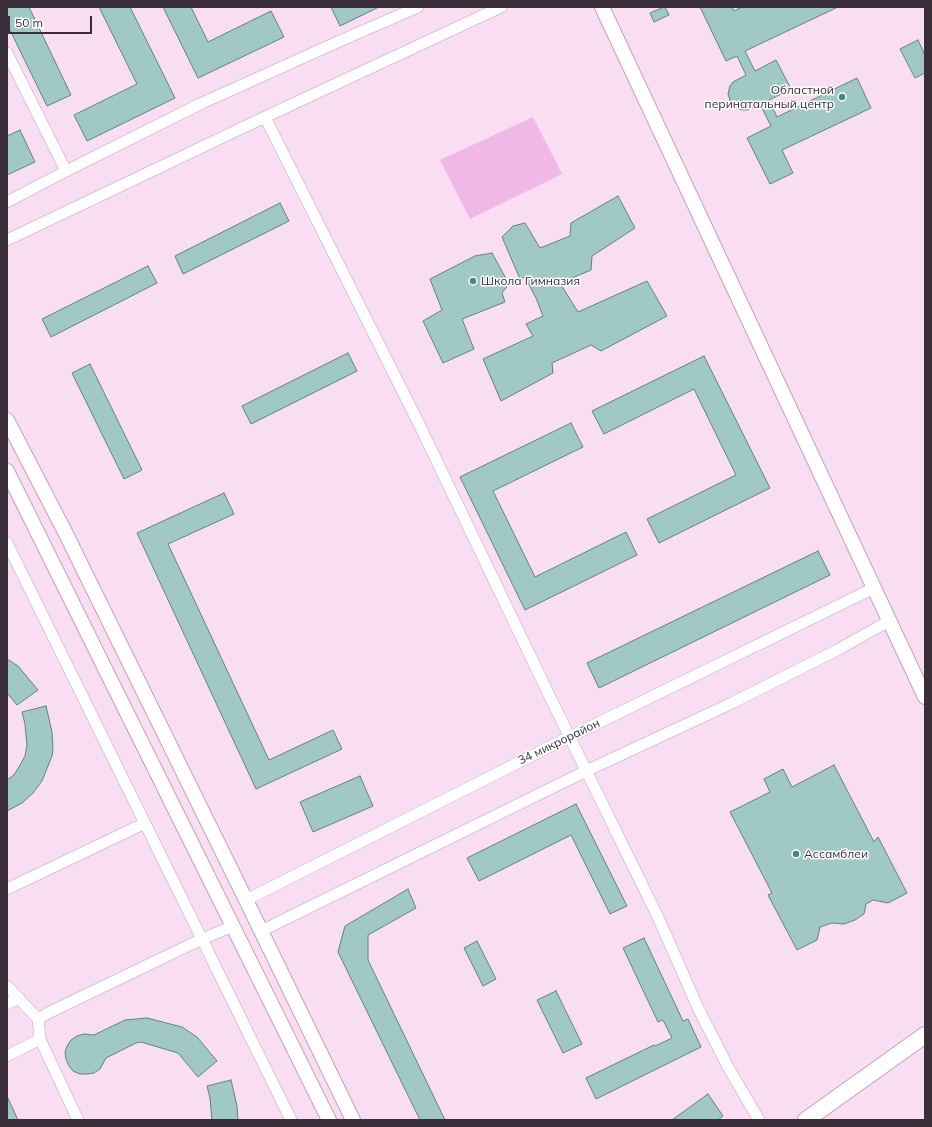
<!DOCTYPE html>
<html>
<head>
<meta charset="utf-8">
<style>
  body { margin:0 }
  #map { position:relative; width:932px; height:1127px; overflow:hidden; background:#f9ddf3; font-family:Mulish,sans-serif }
  canvas { display:block }
  .frame { position:absolute; inset:0; border:8px solid #3a2f38; pointer-events:none }
  .scale { position:absolute; left:8px; top:16px; width:84px; height:18px; box-sizing:border-box; border:2px solid #3a2f38; border-top:0; padding-left:5px; font-size:12px; line-height:14px; white-space:nowrap; color:#3a2f38; -webkit-text-stroke:3px #fff; paint-order:stroke }
</style>
</head>
<body>
<div id="map">
<canvas width="932" height="1127"></canvas>
<div class="frame"></div>
<div class="scale">50 m</div>
</div>
<script>
const ctx = document.querySelector('canvas').getContext('2d');
ctx.lineJoin = 'round';
function fillPath(path, color) { ctx.fillStyle = color; ctx.fill(path, 'evenodd'); }
const poly = rows => new Path2D(rows.map(r => 'M' + r).join(''));
function trace(path, color, width, dash) { ctx.strokeStyle = color; ctx.lineWidth = width; ctx.lineCap = dash ? 'butt' : 'round'; ctx.setLineDash(dash || []); ctx.stroke(path); }
function label(font, color, halo, rows, align = 'center') {
  ctx.font = font + ' Mulish,sans-serif'; ctx.lineWidth = 3; ctx.setLineDash([]); ctx.textBaseline = 'middle'; ctx.strokeStyle = halo; ctx.fillStyle = color; for (const [text, x, y, turn = 0] of rows) {
    ctx.save(); ctx.translate(x, y); ctx.rotate((+turn || 0) * Math.PI / 180); ctx.textAlign = isNaN(turn) ? turn : align; if (halo) ctx.strokeText(text, 0, 0); ctx.fillText(text, 0, 0); ctx.restore();
  }
}
fillPath(poly([
  [533,117,562,174,470,219,440,160]
]), '#f0b8e6');
const building = poly([
  [7,7,29,7,71,95,47,106,7,24,7,7],
  [99,7,130,7,175,98,87,141,74,115,137,84,99,7],
  [163,7,191,7,208,42,271,11,284,37,198,78,163,7],
  [331,7,379,7,340,26,331,7],
  [664,7,665,7,669,15,654,22,650,13,664,7],
  [700,7,732,7,734,11,742,7,838,7,745,51,755,71,776,60,791,89,769,100,777,117,857,78,871,108,782,150,793,173,770,184,747,138,771,126,760,104,747,110,743,110,738,109,731,103,728,94,730,86,733,82,746,75,737,56,726,61,700,7],
  [918,40,925,55,925,73,915,78,900,49,918,40],
  [20,130,35,162,7,175,7,136,20,130],
  [618,196,635,228,592,256,591,270,560,283,578,312,647,281,667,316,601,351,591,345,552,363,553,373,501,401,483,359,533,336,526,324,543,316,536,298,525,277,520,279,502,237,513,226,525,223,540,248,570,236,571,223,618,196],
  [280,203,289,221,183,274,175,256,280,203],
  [492,253,509,284,502,293,505,302,462,319,474,349,443,363,423,321,442,310,430,279,475,256,492,253],
  [148,266,157,283,51,337,42,319,148,266],
  [348,353,357,371,251,424,242,406,348,353],
  [704,356,770,488,659,543,647,519,736,475,694,389,604,434,592,411,704,356],
  [90,364,142,470,124,479,72,373,90,364],
  [571,423,583,447,493,491,535,577,626,532,637,555,525,610,460,477,571,423],
  [224,493,234,514,168,544,269,760,333,730,342,749,256,789,137,533,224,493],
  [818,551,830,575,599,688,587,663,818,551],
  [7,659,18,666,38,690,17,705,7,693,7,659],
  [46,706,52,732,53,748,52,756,42,781,33,793,22,803,7,811,7,780,14,775,19,767,25,756,27,745,25,724,22,712,46,706],
  [834,765,874,842,878,837,907,893,888,903,873,900,866,904,864,914,855,920,844,924,832,923,820,927,817,940,797,950,768,895,772,893,730,812,770,792,764,779,783,769,792,787,834,765],
  [360,776,373,806,313,832,300,802,360,776],
  [576,804,627,906,610,914,571,835,479,881,467,858,576,804],
  [408,889,416,908,368,935,368,960,445,1120,420,1120,338,952,345,926,408,889],
  [644,938,683,1021,688,1019,701,1047,596,1099,586,1078,654,1045,655,1046,672,1038,663,1020,658,1022,623,948,644,938],
  [477,941,496,979,483,986,464,948,477,941],
  [556,991,582,1044,563,1053,537,1000,556,991],
  [147,1018,182,1027,197,1037,217,1061,198,1077,178,1053,141,1042,136,1043,106,1058,100,1069,94,1073,87,1074,80,1074,73,1071,69,1066,66,1059,65,1052,67,1046,71,1040,77,1036,84,1034,94,1035,125,1020,147,1018],
  [231,1080,237,1106,238,1120,212,1120,210,1098,207,1086,231,1080],
  [708,1094,723,1116,718,1120,672,1120,708,1094],
  [7,1096,18,1120,7,1120,7,1096]
]);
fillPath(building, '#a0c9c6');
trace(building, '#5d8481', 1);
const minor = poly([
  [7,53,66,171],
  [265,117,420,426,550,697,657,915,699,1010,728,1067,759,1120],
  [7,202,66,171,200,104,342,40,418,7],
  [7,240,265,117,501,7],
  [7,543,291,1120],
  [7,889,145,823],
  [246,900,551,746,874,588],
  [261,931,586,771,732,703,839,649,889,621],
  [7,986,38,1019,40,1039,78,1120],
  [7,1004,19,998],
  [38,1019,48,1013,202,939,233,926],
  [7,1056,40,1039]
]);
const tertiary = poly([
  [602,7,925,697],
  [7,420,65,532,246,900,353,1120],
  [7,471,329,1120]
]);
const secondary = poly([
  [806,1120,925,1035]
]);
trace(minor, '#bfa4ba', 12);
trace(tertiary, '#bfa4ba', 16);
trace(secondary, '#bfa4ba', 18);
trace(minor, '#fff', 11);
trace(tertiary, '#fff', 14);
trace(secondary, '#fff', 16);
for (const [x, y, r, color] of [
  [842,97,4,"#428a86"],
  [473,281,4,"#428a86"],
  [796,854,4,"#428a86"]
]) { const dot = new Path2D(); dot.arc(x, y, r, 0, 2 * Math.PI); ctx.fillStyle = color; ctx.fill(dot); trace(dot, '#fff', 1.5); }
label('12px', '#3a2f38', '#fff', [
  ["Областной",834,90,"right"],
  ["перинатальный центр",834,104,"right"],
  ["Школа Гимназия",481,281],
  ["Ассамблеи",804,854]
], 'left');
label('12px', '#3a2f38', '#fff', [
  ["34 микрорайон",559,742,-26]
]);
</script>
</body>
</html>
